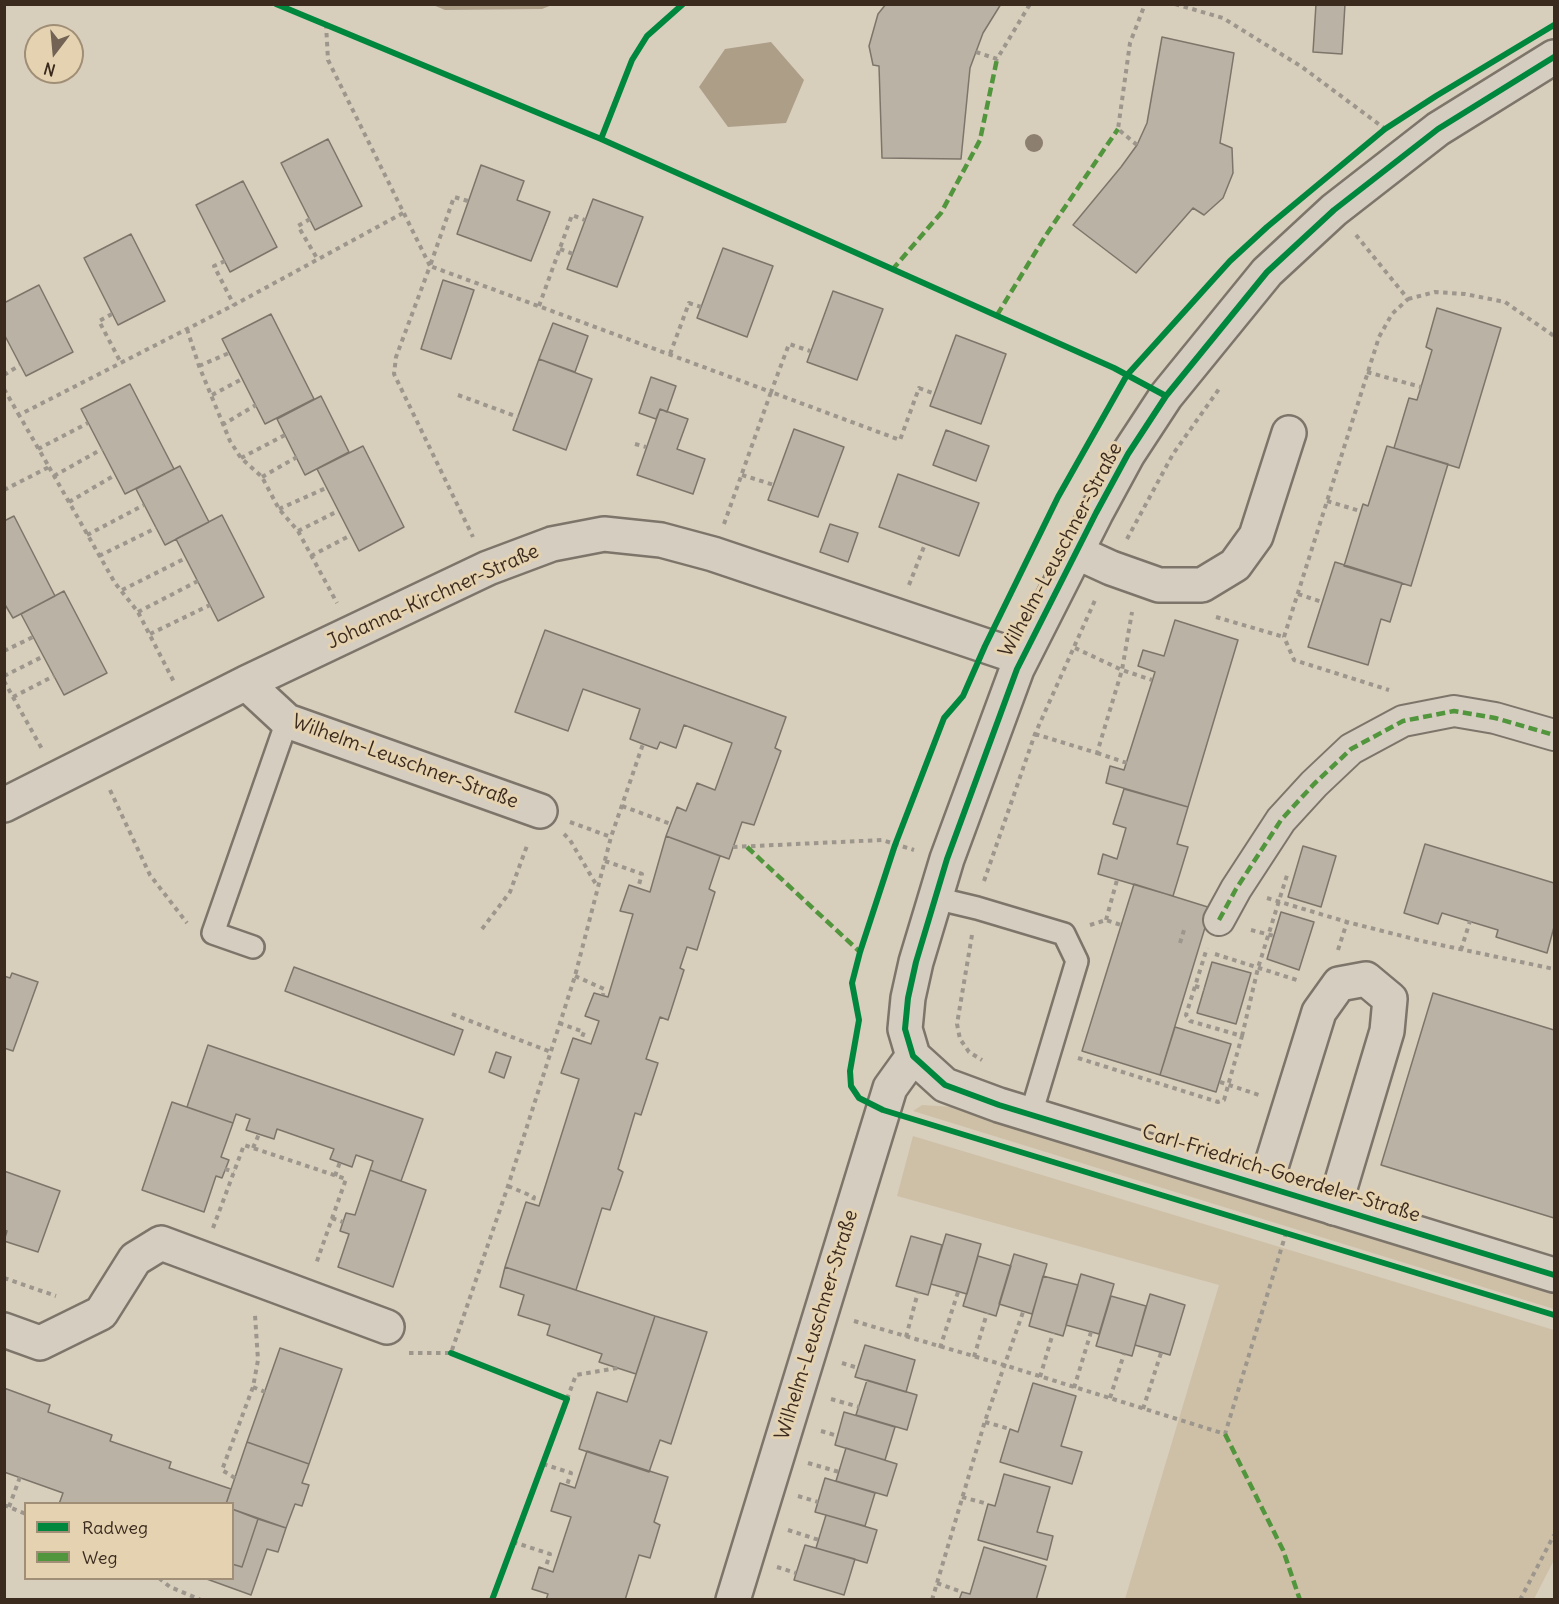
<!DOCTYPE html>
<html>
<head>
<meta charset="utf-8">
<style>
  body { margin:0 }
  #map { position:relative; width:1559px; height:1604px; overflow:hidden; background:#d8cebc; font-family:Delius,sans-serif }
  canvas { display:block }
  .frame { position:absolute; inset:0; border:6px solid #3b2a1e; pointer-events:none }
  .legend { position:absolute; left:24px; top:1502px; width:210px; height:78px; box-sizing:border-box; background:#e4d2b0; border:2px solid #a08f76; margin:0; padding:8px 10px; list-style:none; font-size:18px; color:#3b2a1e }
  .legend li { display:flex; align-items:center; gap:12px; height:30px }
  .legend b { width:30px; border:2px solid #a08f76 }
  .north { position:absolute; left:24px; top:24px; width:60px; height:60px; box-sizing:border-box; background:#e4d2b0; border:2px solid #a08f76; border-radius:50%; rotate:196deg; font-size:16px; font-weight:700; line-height:24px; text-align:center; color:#3b2a1e }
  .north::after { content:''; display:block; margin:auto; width:21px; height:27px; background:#726355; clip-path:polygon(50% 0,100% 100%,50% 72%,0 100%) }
</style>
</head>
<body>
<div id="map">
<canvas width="1559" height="1604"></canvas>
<div class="frame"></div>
<ul class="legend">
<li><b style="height:8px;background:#00873e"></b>Radweg</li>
<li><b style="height:8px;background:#51953d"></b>Weg</li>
</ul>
<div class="north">N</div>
</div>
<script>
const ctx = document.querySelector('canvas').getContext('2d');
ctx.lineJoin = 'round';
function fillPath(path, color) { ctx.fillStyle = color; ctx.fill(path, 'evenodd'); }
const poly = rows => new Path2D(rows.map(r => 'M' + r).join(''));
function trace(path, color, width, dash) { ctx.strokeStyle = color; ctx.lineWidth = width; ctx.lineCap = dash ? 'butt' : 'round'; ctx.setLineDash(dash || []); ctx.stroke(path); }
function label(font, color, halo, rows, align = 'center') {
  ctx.font = font + ' Delius,sans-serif'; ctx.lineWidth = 6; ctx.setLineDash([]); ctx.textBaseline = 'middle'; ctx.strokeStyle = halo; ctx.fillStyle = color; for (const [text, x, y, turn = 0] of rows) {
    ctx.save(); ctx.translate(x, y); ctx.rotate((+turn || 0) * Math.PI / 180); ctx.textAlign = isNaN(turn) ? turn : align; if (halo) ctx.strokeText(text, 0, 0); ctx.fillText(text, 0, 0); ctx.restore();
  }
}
fillPath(poly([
  [922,1105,954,1107,1554,1290,1554,1309,913,1111],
  [913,1136,1554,1330,1554,1560,1534,1599,1125,1599,1219,1285,897,1196]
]), '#cec0a7');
fillPath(poly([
  [433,5,552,5,542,9,445,10],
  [771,42,804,80,786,123,728,127,699,87,725,49]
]), '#ad9e88');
const building = poly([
  [886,4,1001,4,983,33,970,68,961,159,882,158,879,66,873,65,869,46,878,14,886,4],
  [1316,4,1345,4,1342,54,1313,52,1316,4],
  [1162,37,1234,53,1220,143,1232,148,1233,173,1223,198,1204,215,1193,208,1136,273,1073,225,1121,167,1137,145,1147,123,1162,37],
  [328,139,362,206,315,230,281,163,328,139],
  [481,165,524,181,517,200,550,212,531,261,457,234,481,165],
  [243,181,277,247,230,272,196,205,243,181],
  [593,199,643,217,617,287,567,269,593,199],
  [131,234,165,301,118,325,84,258,131,234],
  [723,248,773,266,747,337,697,318,723,248],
  [443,280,474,290,451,359,421,349,443,280],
  [39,285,73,352,26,376,4,334,4,303,39,285],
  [833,291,883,309,857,380,807,362,833,291],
  [1437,308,1501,328,1459,468,1394,448,1409,398,1417,400,1421,387,1432,350,1426,347,1437,308],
  [271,314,314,399,265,424,222,339,271,314],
  [553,323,588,336,575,372,539,359,553,323],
  [956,335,1006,354,981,424,930,406,956,335],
  [539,359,592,379,566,450,513,430,539,359],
  [651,377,676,386,667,412,660,409,656,419,639,413,651,377],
  [130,384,174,469,125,494,81,409,130,384],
  [321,396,349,452,305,475,277,419,321,396],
  [660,409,688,419,677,449,705,459,693,494,637,475,660,409],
  [794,429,844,447,818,517,768,500,794,429],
  [946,430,989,446,976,481,933,465,946,430],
  [363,446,404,527,359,551,317,469,363,446],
  [1387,446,1448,464,1411,586,1344,566,1363,504,1368,506,1387,446],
  [180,466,209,522,165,545,136,489,180,466],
  [898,474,979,503,959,556,879,527,898,474],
  [222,515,264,597,218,621,176,539,222,515],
  [14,516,55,596,13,618,4,603,4,521,14,516],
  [830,524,858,533,848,562,820,552,830,524],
  [1335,562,1402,583,1390,622,1381,619,1368,665,1308,647,1335,562],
  [64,591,107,673,64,695,21,614,64,591],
  [1175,620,1238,640,1188,807,1106,783,1110,766,1124,770,1155,672,1138,666,1143,650,1164,656,1175,620],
  [545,630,786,717,775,748,781,751,754,825,742,822,729,859,666,836,677,807,686,811,697,783,715,790,732,743,684,725,676,748,660,742,657,749,643,744,630,739,640,709,583,689,568,731,515,712,545,630],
  [1124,789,1188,807,1177,844,1188,847,1173,896,1098,874,1103,854,1117,859,1126,828,1113,824,1124,789],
  [666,836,720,856,709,889,715,892,697,950,687,947,680,968,684,970,668,1020,660,1017,646,1059,658,1063,641,1115,635,1113,618,1169,623,1172,610,1210,602,1208,576,1290,505,1267,526,1202,539,1206,579,1079,561,1073,573,1038,591,1044,599,1021,585,1016,594,993,608,997,633,914,620,911,629,885,650,892,666,836],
  [1425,844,1554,883,1554,927,1547,953,1496,937,1498,930,1442,913,1438,924,1404,913,1425,844],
  [1303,846,1336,856,1321,907,1288,897,1303,846],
  [1134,884,1211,908,1160,1075,1082,1051,1134,884],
  [1281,912,1314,922,1299,970,1267,959,1281,912],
  [1212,962,1251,973,1236,1024,1197,1013,1212,962],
  [294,967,463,1030,454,1055,285,991,294,967],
  [12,973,38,982,13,1051,4,1048,4,976,10,978,12,973],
  [1433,993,1554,1030,1554,1218,1381,1165,1433,993],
  [1175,1027,1231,1044,1216,1092,1160,1075,1175,1027],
  [208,1045,423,1119,401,1181,370,1170,373,1161,356,1155,352,1167,330,1159,334,1149,277,1129,274,1139,246,1130,250,1119,236,1114,233,1123,187,1107,208,1045],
  [496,1052,511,1057,504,1078,489,1072,496,1052],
  [172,1102,233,1123,221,1157,229,1160,222,1178,216,1176,204,1212,142,1190,172,1102],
  [370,1170,426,1190,393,1287,338,1267,349,1234,340,1231,346,1213,355,1215,370,1170],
  [4,1171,60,1191,38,1252,4,1241,7,1231,4,1230,4,1171],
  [946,1234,981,1244,967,1294,931,1284,946,1234],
  [911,1236,942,1245,928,1295,896,1286,911,1236],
  [1014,1254,1047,1264,1032,1314,999,1304,1014,1254],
  [978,1256,1011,1266,996,1316,963,1306,978,1256],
  [505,1267,655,1316,636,1374,599,1362,602,1354,547,1335,550,1325,518,1315,524,1295,500,1287,505,1267],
  [1081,1274,1114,1284,1099,1334,1066,1325,1081,1274],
  [1043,1276,1078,1285,1063,1336,1029,1326,1043,1276],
  [1150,1294,1185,1305,1170,1355,1135,1345,1150,1294],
  [1111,1296,1146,1306,1132,1356,1096,1346,1111,1296],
  [655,1316,707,1332,671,1444,660,1440,649,1472,579,1449,597,1392,627,1402,655,1316],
  [865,1345,915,1360,906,1392,855,1377,865,1345],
  [280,1348,342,1369,309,1464,247,1442,280,1348],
  [867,1380,917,1395,907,1430,856,1415,867,1380],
  [1033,1383,1076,1396,1061,1446,1082,1452,1072,1484,1000,1462,1010,1429,1018,1432,1033,1383],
  [4,1388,50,1405,48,1412,112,1435,110,1441,171,1462,169,1468,231,1489,226,1504,59,1504,63,1493,4,1472,4,1388],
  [844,1412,895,1427,885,1460,835,1445,844,1412],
  [247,1442,309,1464,302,1483,309,1485,302,1506,295,1504,286,1528,232,1509,232,1504,226,1504,247,1442],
  [846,1448,897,1464,887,1496,836,1481,846,1448],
  [587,1451,668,1477,654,1522,660,1525,650,1558,639,1555,625,1600,546,1600,548,1594,532,1589,539,1567,553,1572,571,1517,551,1511,560,1483,575,1488,587,1451],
  [1004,1474,1050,1487,1037,1532,1053,1536,1047,1560,978,1540,988,1504,995,1506,1004,1474],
  [825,1478,875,1493,865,1526,815,1512,825,1478],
  [232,1509,258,1519,242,1567,232,1564,232,1509],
  [826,1515,877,1530,867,1563,816,1548,826,1515],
  [258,1519,286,1528,278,1552,267,1549,251,1595,204,1578,232,1578,232,1564,242,1567,258,1519],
  [805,1545,855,1559,844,1595,794,1580,805,1545],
  [984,1547,1046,1566,1036,1600,959,1600,962,1592,970,1594,984,1547]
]);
fillPath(building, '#bab2a5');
trace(building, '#7d756a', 1.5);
const service = poly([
  [935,898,977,908,1064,934,1077,961,1031,1114],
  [253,947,213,933,287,721]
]);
const pedestrian = poly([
  [1219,920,1236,889,1281,820,1314,784,1351,749,1403,721,1454,711,1495,718,1554,735]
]);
const minor = poly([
  [1076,552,1111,568,1159,585,1202,585,1235,565,1256,536,1289,433],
  [246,683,287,721,540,811],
  [4,805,246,683,488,568,552,544,604,534,661,540,713,554,1022,658],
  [1265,1186,1319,1012,1339,984,1366,979,1390,999,1387,1031,1334,1208],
  [4,1330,40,1343,101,1313,135,1259,161,1243,387,1327],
  [733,1600,890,1088,913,1056]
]);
const tertiary = poly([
  [1554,57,1438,129,1334,210,1267,272,1166,396,1128,454,1096,513,1017,669,947,859,916,962,908,998,905,1029,913,1056,945,1085,999,1105,1554,1275]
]);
trace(service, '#7d756a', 26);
trace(pedestrian, '#7d756a', 34);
trace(minor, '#7d756a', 38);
trace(tertiary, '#7d756a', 38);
trace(poly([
  [1175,4,1223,18,1302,67,1384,128],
  [326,24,328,60,430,266,396,357,394,374,473,537],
  [976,52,997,59,1030,4],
  [1137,145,1118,129,1130,43,1145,4],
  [468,201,454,197,430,266,771,392,789,344,810,351],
  [310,219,298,226,318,260],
  [1356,235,1408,299,1392,314,1379,337,1284,637,1294,660,1389,690],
  [560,249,573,254],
  [225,261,214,266,234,305],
  [1408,299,1435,292,1465,294,1505,302,1554,336],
  [539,306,572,215,585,220],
  [112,314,99,321,121,363],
  [187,329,199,366,230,441,241,458,262,477,279,509,298,531,337,603],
  [670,354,689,303,701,307],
  [199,366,229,353],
  [1367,372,1421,387],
  [4,375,20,365],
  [4,389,19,415],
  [212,395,242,379],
  [458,395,518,417],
  [222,425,256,405],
  [635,444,646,447],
  [38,449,88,423],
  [241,458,285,435],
  [49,467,115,583,138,612,174,682],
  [742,475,774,485],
  [54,476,102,449],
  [262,477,297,457],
  [4,490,49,467,19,415,234,305,403,213],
  [1327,501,1360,511],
  [69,502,115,475],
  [279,509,326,488],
  [724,524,771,392,900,440,919,388,935,394],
  [298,531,338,511],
  [87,535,144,505],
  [1127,539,1173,454,1219,389],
  [99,556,156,528],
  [311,556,351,535],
  [909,585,925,544],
  [122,590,186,558],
  [1298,594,1322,602],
  [138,612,198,581],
  [1216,617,1284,637],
  [150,634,210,605],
  [1075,648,1122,670,1152,680],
  [4,651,33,637],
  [4,676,44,656],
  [4,681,42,749],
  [13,697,54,676],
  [1035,734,1097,753,1122,670,1132,612],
  [1097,753,1127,763],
  [110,790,150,875,187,923],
  [622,806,671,824],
  [570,822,611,837],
  [564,834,570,840,597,886],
  [733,847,882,840,914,850],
  [605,861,642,874,638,888],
  [984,881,1035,734,1096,598],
  [1267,898,1347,922],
  [1106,920,1117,880],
  [1090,925,1106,920,1121,925],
  [482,929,510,892,528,843],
  [1251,930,1274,936],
  [972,935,957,1024,960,1039,969,1052,982,1060],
  [1180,943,1184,930],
  [1338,950,1347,922,1422,941,1554,969],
  [1461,950,1470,921],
  [1215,954,1300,981],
  [575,976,604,989,603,995],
  [1195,986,1204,989],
  [452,1014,551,1052],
  [559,1023,584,1032,581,1040],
  [1242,1036,1258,968,1288,872],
  [1078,1058,1218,1102,1224,1100,1242,1036,1190,1021,1186,1015,1207,948],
  [1220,1082,1259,1095],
  [253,1148,259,1134],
  [225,1169,234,1172],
  [335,1176,340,1162],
  [508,1186,534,1197,532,1204],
  [332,1218,343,1222],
  [213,1228,244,1145,346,1179,316,1264],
  [4,1278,56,1296],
  [854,1321,1004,1365,1225,1434,1286,1233],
  [906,1337,918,1292],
  [940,1348,958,1292],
  [409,1353,451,1353,508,1186,575,976,611,837,643,744],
  [974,1357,987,1313],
  [842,1363,858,1368],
  [1040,1377,1053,1333],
  [253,1387,265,1392],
  [1074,1388,1091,1332],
  [1110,1398,1124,1354],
  [567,1399,576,1375,618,1368],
  [831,1399,859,1407],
  [1143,1409,1161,1353],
  [985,1422,1010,1429],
  [821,1431,838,1436],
  [808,1463,839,1472],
  [543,1464,571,1473,567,1485],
  [235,1478,222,1470,253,1387,258,1360,255,1315],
  [798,1496,818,1502],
  [962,1497,988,1504],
  [4,1505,26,1514],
  [9,1507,20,1477],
  [788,1530,819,1540],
  [513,1542,550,1554,545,1569],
  [777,1567,796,1573],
  [159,1578,170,1587,201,1600],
  [937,1583,962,1592],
  [932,1600,985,1421,1023,1312],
  [1520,1600,1554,1535]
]), '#9c968c', 4, [4.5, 4.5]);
trace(service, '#d4cdc0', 21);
trace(pedestrian, '#d4cdc0', 30);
trace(minor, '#d4cdc0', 33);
trace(tertiary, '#d4cdc0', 33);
trace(poly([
  [892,270,941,213,980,140,997,59],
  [997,315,1046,235,1118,129],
  [747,847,860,952],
  [1219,920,1236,889,1281,820,1314,784,1351,749,1403,721,1454,711,1495,718,1554,735],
  [1225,1434,1283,1550,1300,1600]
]), '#51953d', 4.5, [9, 4.5]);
trace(poly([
  [276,4,601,139,1114,368,1166,396],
  [1554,25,1436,96,1385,129,1267,227,1230,261,1127,375,1058,497,985,646,963,696,944,718,895,845,860,952,852,983,859,1020,850,1071,851,1086,859,1098,883,1110,1554,1315],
  [1554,57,1438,129,1334,210,1267,272,1166,396,1128,454,1096,513,1017,669,947,859,916,962,908,998,905,1029,913,1056,945,1085,999,1105,1554,1275],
  [601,139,632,60,647,36,683,4],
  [451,1353,567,1399,492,1600]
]), '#00873e', 6);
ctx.fillStyle = '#8d7f6f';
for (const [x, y] of [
  [1034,143]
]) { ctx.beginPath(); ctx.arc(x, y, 9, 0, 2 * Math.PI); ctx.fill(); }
label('20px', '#3b2a1e', '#e4d2b0', [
  ["Wilhelm-Leuschner-Straße",1061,550,-62],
  ["Johanna-Kirchner-Straße",433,597,-24],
  ["Wilhelm-Leuschner-Straße",405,762,20],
  ["Carl-Friedrich-Goerdeler-Straße",1281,1174,17],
  ["Wilhelm-Leuschner-Straße",817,1325,-73]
]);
</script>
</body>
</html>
